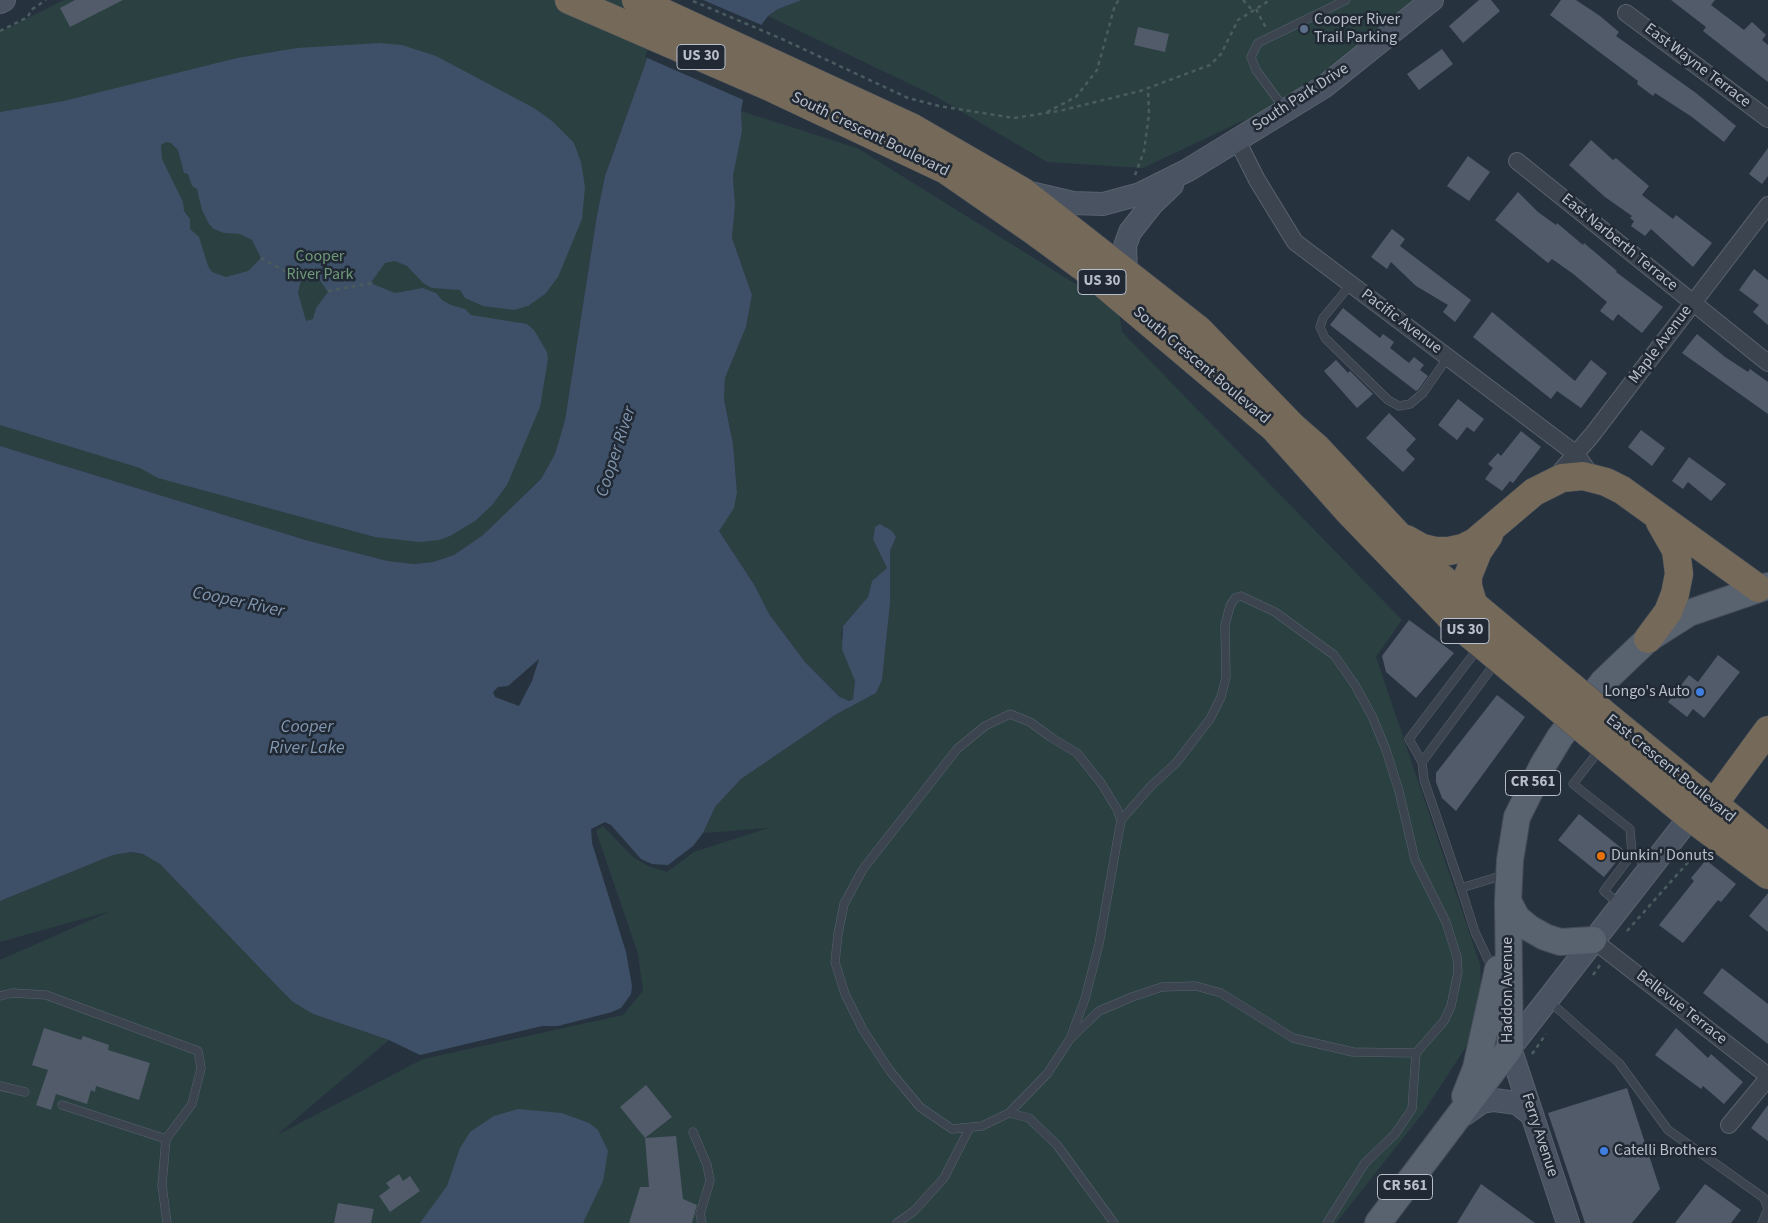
<!DOCTYPE html>
<html>
<head>
<meta charset="utf-8">
<style>
  body { margin:0 }
  canvas { display:block; background:#27323f }
</style>
</head>
<body>
<canvas width="1768" height="1223"></canvas>
<script>
const ctx = document.querySelector('canvas').getContext('2d');
ctx.lineJoin = 'round';
function fillPath(path, color) { ctx.fillStyle = color; ctx.fill(path, 'evenodd'); }
const poly = rows => new Path2D(rows.map(r => 'M' + r).join(''));
function trace(path, color, width, dash) { ctx.strokeStyle = color; ctx.lineWidth = width; ctx.lineCap = dash ? 'butt' : 'round'; ctx.setLineDash(dash || []); ctx.stroke(path); }
function label(font, color, halo, rows, align = 'center') {
  ctx.font = font + ' "Source Sans 3",sans-serif'; ctx.lineWidth = 5; ctx.setLineDash([]); ctx.textBaseline = 'middle'; ctx.strokeStyle = halo; ctx.fillStyle = color; for (const [text, x, y, turn = 0] of rows) {
    ctx.save(); ctx.translate(x, y); ctx.rotate((+turn || 0) * Math.PI / 180); ctx.textAlign = isNaN(turn) ? turn : align; if (halo) ctx.strokeText(text, 0, 0); ctx.fillText(text, 0, 0); ctx.restore();
  }
}
fillPath(poly([
  [64,0,668,0,605,176,597,215,565,420,555,454,541,479,483,535,454,555,433,562,414,564,388,561,309,541,0,446,0,32],
  [802,0,1432,0,1310,96,1240,122,1143,168,1047,162,935,96,768,16,778,9],
  [741,111,857,148,1119,311,1122,332,1402,620,1376,657,1480,964,1482,1022,1423,1113,1336,1223,0,1223,0,960,111,911,0,942,0,901,113,855,131,852,150,856,160,864,293,1002,313,1014,389,1040,277,1135,423,1059,623,1015,643,991,638,954,596,831,603,826,633,857,648,866,667,872,694,852,768,828,703,833,715,807,741,779,835,715,876,693,882,680,890,604,890,551,896,537,885,526,875,527,873,539,887,568,872,581,868,597,843,626,841,635,855,681,853,699,845,701,805,662,769,614,755,586,719,531,737,491,733,444,724,398,725,378,746,327,752,295,732,238,735,205,733,176,742,131]
]), '#2a4041');
fillPath(poly([
  [668,0,802,0,778,9,768,16,762,24,752,50,741,111,742,131,733,176,735,205,732,238,752,295,746,327,725,378,724,399,733,444,737,492,734,508,719,531,755,586,769,614,805,662,840,697,849,701,853,699,855,681,842,649,843,626,868,597,872,581,887,568,873,539,875,527,880,524,892,531,896,537,890,551,890,604,882,680,876,693,835,715,741,779,715,807,703,833,693,846,668,865,652,864,641,859,611,825,605,822,591,829,592,843,626,952,632,986,631,994,621,1008,612,1012,558,1026,542,1026,420,1055,389,1040,313,1014,293,1002,280,989,160,864,143,854,131,852,113,855,0,901,0,446,309,541,388,561,414,564,433,562,454,555,483,535,541,479,555,454,565,420,597,215,605,176],
  [539,659,532,681,519,706,495,697,493,692,498,687,508,686],
  [380,43,402,45,436,56,534,108,552,121,574,143,581,162,585,187,582,219,558,277,545,294,528,306,514,310,483,306,465,298,460,290,432,288,423,283,407,266,395,261,385,263,372,281,373,284,395,293,423,288,436,293,442,300,451,305,465,309,471,315,527,324,534,330,547,352,548,359,540,407,507,485,492,505,475,521,450,536,439,540,419,542,375,537,158,478,140,468,0,425,0,112,64,101,237,58,297,48],
  [166,142,171,143,178,150,184,173,188,174,192,186,197,189,202,210,209,224,214,229,224,233,240,234,252,240,261,258,248,271,226,277,212,272,208,266,199,237,190,229,190,219,184,211,183,202,162,159,161,145],
  [308,277,319,279,328,292,316,308,313,319,306,321,298,293,301,280],
  [518,1109,562,1113,589,1123,598,1130,608,1151,603,1181,583,1223,420,1223,447,1186,460,1148,470,1132,494,1116]
]), '#3e5067');
fillPath(poly([
  [665,0,703,0,764,26,755,50,746,101,645,57]
]), '#27323f');
fillPath(poly([
  [75,0,123,0,70,27,60,8],
  [1479,0,1491,0,1500,11,1463,43,1449,26],
  [1561,0,1576,0,1600,16,1619,32,1616,36,1696,93,1736,126,1724,142,1692,117,1655,93,1653,96,1637,84,1638,81,1550,15],
  [1671,0,1715,0,1711,5,1744,30,1752,22,1766,35,1762,40,1768,45,1768,82,1703,31,1706,27],
  [1138,27,1169,34,1165,52,1134,45],
  [1442,49,1453,64,1419,90,1407,74],
  [1591,140,1613,160,1616,158,1649,186,1642,195,1673,219,1676,215,1712,243,1693,267,1651,229,1645,236,1631,226,1634,221,1630,218,1632,216,1605,197,1569,165],
  [1768,148,1768,176,1762,184,1749,174],
  [1468,156,1490,172,1469,201,1447,186],
  [1518,192,1538,212,1556,225,1557,223,1583,245,1584,243,1617,271,1616,272,1663,307,1642,333,1618,314,1613,321,1600,311,1607,302,1572,273,1552,259,1548,263,1495,220],
  [1392,229,1405,239,1400,246,1471,300,1455,322,1443,312,1448,305,1416,286,1391,262,1387,269,1371,257],
  [1754,269,1768,280,1768,325,1753,312,1759,305,1739,290],
  [1343,308,1380,338,1383,334,1394,342,1390,348,1409,363,1414,357,1424,365,1420,370,1428,376,1419,389,1416,391,1330,325],
  [1492,312,1575,381,1591,360,1607,373,1581,408,1557,391,1551,399,1473,337],
  [1697,334,1725,357,1748,372,1750,369,1768,382,1768,414,1682,353],
  [1336,360,1348,373,1350,371,1373,394,1357,408,1324,371],
  [1458,399,1484,419,1474,432,1467,427,1457,440,1438,425],
  [1389,413,1416,439,1406,450,1415,459,1403,472,1366,438],
  [1641,430,1665,448,1652,466,1628,447],
  [1521,431,1541,447,1513,483,1510,481,1502,491,1485,479,1493,468,1488,464,1498,453,1501,456],
  [1689,457,1726,484,1711,501,1688,482,1683,489,1672,481],
  [1409,620,1454,653,1416,698,1386,672,1382,656],
  [1718,655,1740,672,1704,718,1693,709,1687,717,1668,702,1689,675,1698,682],
  [1497,695,1525,717,1456,811,1442,798,1436,782,1436,773],
  [1579,814,1625,851,1604,877,1558,840],
  [1706,860,1736,884,1721,902,1718,900,1683,943,1659,925,1694,881,1691,878],
  [1768,893,1768,932,1749,916],
  [1722,968,1768,1004,1768,1044,1703,993],
  [44,1028,81,1040,83,1036,109,1045,108,1050,150,1063,139,1100,96,1086,95,1092,91,1090,87,1104,56,1094,51,1110,36,1105,48,1070,32,1065],
  [1676,1028,1708,1058,1711,1054,1743,1082,1724,1104,1703,1086,1701,1089,1655,1055],
  [646,1085,672,1117,645,1138,620,1107],
  [1627,1088,1660,1189,1632,1223,1585,1223,1548,1113],
  [1768,1105,1768,1141,1751,1128],
  [676,1136,683,1199,697,1205,692,1223,629,1223,640,1187,649,1187,645,1138],
  [399,1174,403,1181,410,1176,420,1191,390,1212,379,1196,390,1188,386,1183],
  [1481,1184,1535,1223,1457,1223],
  [1705,1184,1741,1210,1731,1223,1675,1223],
  [338,1203,374,1209,371,1223,334,1223]
]), '#515b6a');
const lane = poly([
  [1284,108,1256,70,1251,57,1258,43,1346,0],
  [1351,284,1323,318,1320,327,1325,338,1388,400,1399,406,1410,404,1423,393,1448,357],
  [1479,647,1409,739,1422,762,1496,662],
  [1601,748,1573,784,1630,829,1632,854],
  [1422,762,1424,780,1461,888,1475,932,1492,968],
  [1121,820,1151,786,1176,763,1210,719,1221,697,1226,677,1225,625,1230,606,1235,598,1241,596,1275,612,1334,655,1355,685,1372,716,1386,750,1399,791,1415,860,1446,922,1457,957,1458,972,1451,1006,1444,1021,1416,1053,1412,1109,1395,1134,1365,1163,1327,1223],
  [1461,888,1504,875],
  [1620,905,1604,891,1632,854,1649,866],
  [0,996,12,993,46,995,198,1051,201,1068,192,1104,166,1139],
  [1549,1001,1619,1063,1668,1130,1764,1198,1768,1209],
  [1071,1038,1099,1011,1132,997,1162,987,1196,986,1221,993,1293,1038,1353,1052,1416,1053],
  [0,1086,25,1092],
  [62,1105,166,1139,162,1185,167,1223],
  [1009,1113,1047,1074,1070,1039,1085,999,1099,944,1121,820,1117,809,1101,783,1077,753,1052,738,1030,722,1010,714,985,726,957,749,863,869,844,904,838,934,835,962,845,994,863,1030,890,1071,920,1107,952,1129,982,1126,1009,1113,1029,1118,1057,1145,1114,1223],
  [693,1132,707,1165,710,1181,700,1214,702,1223],
  [897,1223,914,1211,944,1178,970,1127],
  [1762,1223,1768,1209]
]);
const street = poly([
  [1626,13,1768,119],
  [1237,140,1257,180,1295,242,1576,454,1594,479],
  [1517,161,1768,363],
  [1553,480,1592,435,1768,205],
  [1593,940,1768,1076],
  [1729,1125,1768,1078]
]);
const secondary = poly([
  [0,2,4,0],
  [1026,192,1073,203,1103,204,1140,194,1188,170,1325,86,1432,0],
  [1126,272,1125,246,1130,232,1152,204,1172,185],
  [1462,1116,1482,1102,1494,1100,1517,1103,1531,1114],
  [1568,1223,1510,1048,1690,817]
]);
const primary = poly([
  [1508,901,1517,918,1529,928,1545,937,1560,942,1593,940],
  [1465,1096,1476,1068,1498,969],
  [1378,1223,1510,1048,1508,901,1510,860,1517,817,1543,765,1560,737,1603,682,1648,639,1689,613,1768,586]
]);
const highway = poly([
  [569,0,772,88,946,170,1034,231,1087,270,1274,428,1349,512,1456,623,1557,707],
  [636,0,913,128,1022,191,1199,330,1293,427,1317,448,1426,565,1572,687],
  [1406,539,1422,548,1435,551,1449,551,1463,548,1475,542,1534,492,1562,478,1583,476,1606,482,1622,490,1758,588],
  [1474,607,1468,586,1468,576,1478,551,1489,535],
  [1648,639,1668,612,1675,594,1679,574,1676,550,1660,522],
  [1602,712,1768,848],
  [1588,733,1690,817,1768,875],
  [1713,805,1768,730]
]);
trace(lane, '#59626d', 9);
trace(street, '#59626d', 18);
trace(secondary, '#59626d', 24);
trace(primary, '#454d58', 28);
trace(highway, '#464f5a', 29);
trace(poly([
  [1243,0,1253,11],
  [693,1,782,39,908,98,939,106,1014,118,1059,111,1140,91,1210,65,1221,54,1238,20,1270,0],
  [1256,9,1266,28],
  [0,31,28,17,31,10,46,0],
  [1047,112,1076,97,1097,70,1115,5,1119,0],
  [1135,175,1144,151,1149,114,1148,88],
  [261,258,301,280],
  [328,291,373,283],
  [1627,931,1699,850],
  [1593,975,1600,965],
  [1532,1054,1546,1034]
]), '#495d5f', 2.5, [4, 4]);
trace(lane, '#3b444f', 8);
trace(street, '#3b444f', 16);
trace(secondary, '#495362', 22);
trace(primary, '#59636f', 26);
trace(highway, '#756959', 28);
const highwayBridge = poly([
  [1572,687,1602,712],
  [1557,707,1588,733]
]);
trace(highwayBridge, '#464f5a', 29, []);
trace(highwayBridge, '#756959', 28);
for (const [x, y, r, color] of [
  [1304,29,5,"#5c6f8a"],
  [1700,692,5,"#3f7fe0"],
  [1601,856,5,"#e8710a"],
  [1604,1151,5,"#3f7fe0"]
]) { const dot = new Path2D(); dot.arc(x, y, r, 0, 2 * Math.PI); ctx.fillStyle = color; ctx.fill(dot); trace(dot, '#202934', 2); }
for (const [x, y, w] of [
  [701,57,48],
  [1102,282,48],
  [1465,631,48],
  [1533,783,55],
  [1405,1187,55]
]) { const box = new Path2D(); box.roundRect(x - w / 2, y - 12.5, w, 25, 4); ctx.fillStyle = '#202934'; ctx.fill(box); trace(box, '#b8bfca', 1); }
label('bold 15px', '#b8bfca', null, [
  ["US 30",701,57],
  ["US 30",1102,282],
  ["US 30",1465,631],
  ["CR 561",1533,783],
  ["CR 561",1405,1187]
]);
label('16px', '#b8bfca', '#202934', [
  ["Cooper River",1314,20],
  ["Trail Parking",1314,38],
  ["Longo's Auto",1690,692,"right"],
  ["Dunkin' Donuts",1611,856],
  ["Catelli Brothers",1614,1151]
], 'left');
label('16px', '#b8bfca', '#202934', [
  ["East Wayne Terrace",1697,66,37],
  ["South Park Drive",1301,98,-33],
  ["South Crescent Boulevard",870,135,26],
  ["East Narberth Terrace",1619,243,39],
  ["Pacific Avenue",1401,322,37],
  ["Maple Avenue",1661,345,-53],
  ["South Crescent Boulevard",1201,366,40],
  ["East Crescent Boulevard",1670,769,39],
  ["Haddon Avenue",1508,990,-90],
  ["Bellevue Terrace",1681,1008,38],
  ["Ferry Avenue",1539,1135,72]
]);
label('16px', '#709979', '#202934', [
  ["Cooper",320,257],
  ["River Park",320,275]
]);
label('italic 18px', '#8196af', '#202934', [
  ["Cooper River",617,452,-72],
  ["Cooper River",238,603,12],
  ["Cooper",307,728],
  ["River Lake",307,749]
]);
</script>
</body>
</html>
